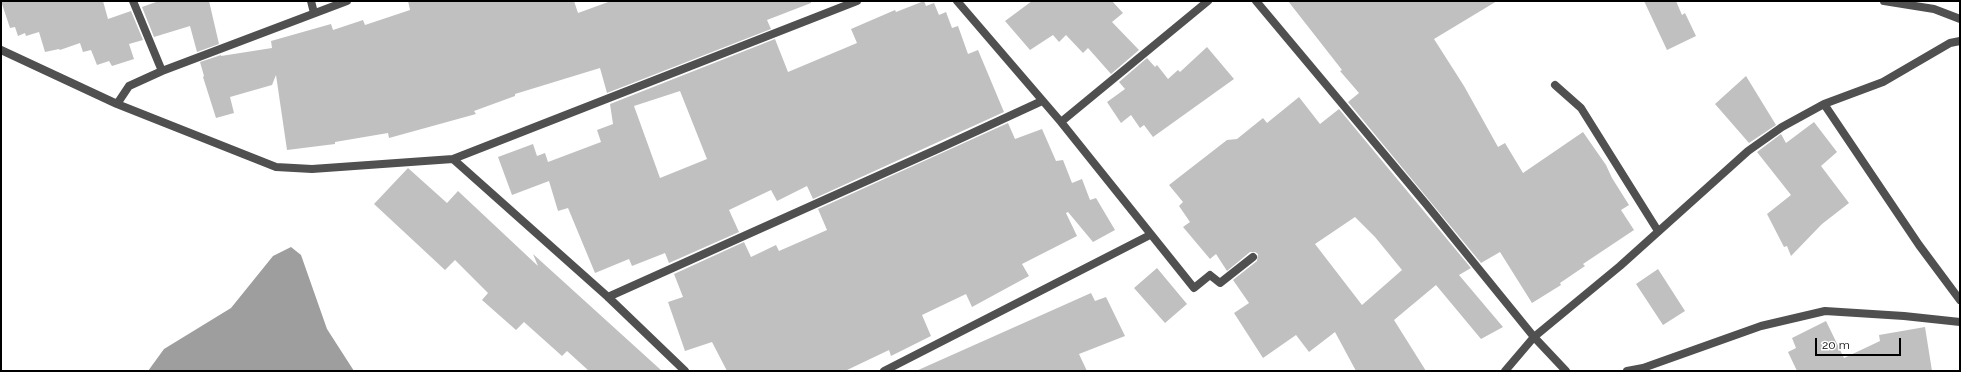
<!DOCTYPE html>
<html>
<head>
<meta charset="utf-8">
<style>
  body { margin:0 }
  #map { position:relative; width:1961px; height:372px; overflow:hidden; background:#fff; font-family:Raleway,sans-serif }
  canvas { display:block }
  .frame { position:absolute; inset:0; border:2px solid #000; pointer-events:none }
  .scale { position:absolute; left:1815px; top:338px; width:86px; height:18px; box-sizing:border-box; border:2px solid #000; border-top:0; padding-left:5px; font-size:12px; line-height:14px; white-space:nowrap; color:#000; -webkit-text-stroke:3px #fff; paint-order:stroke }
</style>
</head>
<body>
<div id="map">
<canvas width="1961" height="372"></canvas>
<div class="frame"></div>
<div class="scale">20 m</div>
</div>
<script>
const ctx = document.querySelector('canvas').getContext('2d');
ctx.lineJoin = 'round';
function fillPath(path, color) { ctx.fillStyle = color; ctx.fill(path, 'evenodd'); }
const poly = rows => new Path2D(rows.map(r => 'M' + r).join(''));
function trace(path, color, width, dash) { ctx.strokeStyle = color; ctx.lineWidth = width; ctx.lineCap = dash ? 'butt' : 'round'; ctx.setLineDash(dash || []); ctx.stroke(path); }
fillPath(poly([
  [291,247,301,255,327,329,354,371,148,371,164,349,231,308,273,256]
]), '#9e9e9e');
fillPath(poly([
  [1,1,103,1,108,19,131,11,143,40,129,44,134,59,112,66,109,61,97,65,91,50,83,52,80,43,60,50,59,49,45,52,39,32,26,36,25,33,18,36,15,27,10,28],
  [159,1,209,1,219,44,197,52,190,26,154,37,142,7],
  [408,1,574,1,578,13,611,1,811,1,811,3,767,20,771,29,607,93,600,68,515,94,515,96,474,111,476,114,389,138,388,133,335,142,335,144,287,150,276,75,272,85,230,97,234,113,216,118,203,77,204,76,200,62,221,55,221,56,272,48,271,41,331,24,333,30,363,20,365,25,410,10],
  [924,1,926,6,934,3,939,15,946,12,952,28,958,26,968,54,978,50,1004,112,813,199,807,186,777,201,771,190,729,210,739,232,669,263,665,253,632,266,629,259,595,273,568,208,558,211,549,181,512,195,498,157,533,144,537,156,545,153,548,162,601,142,597,130,613,124,610,104,775,39,788,72,857,43,851,29,895,10,896,12],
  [680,91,707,159,660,178,634,106],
  [1032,1,1112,1,1123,13,1112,22,1139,50,1111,74,1088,48,1083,53,1066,35,1059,42,1053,35,1030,50,1005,21],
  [1288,1,1497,1,1434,39,1464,86,1498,147,1505,143,1523,173,1583,132,1606,165,1612,178,1629,205,1621,210,1634,230,1583,264,1585,266,1560,283,1561,285,1532,303,1500,252,1481,263,1348,102,1359,93,1340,71,1342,70],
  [1644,1,1676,1,1682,15,1685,13,1696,36,1667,50],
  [1207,47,1234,79,1153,137,1144,125,1140,128,1131,115,1121,123,1107,102,1125,89,1119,82,1147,58,1155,67,1157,65,1168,79,1178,70,1180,72],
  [1746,76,1776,125,1749,143,1715,104],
  [1299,97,1320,124,1339,109,1471,268,1459,275,1503,327,1481,339,1436,285,1394,320,1426,371,1356,371,1335,332,1309,352,1296,335,1263,358,1234,313,1249,303,1233,280,1257,261,1258,254,1255,252,1250,252,1227,271,1216,254,1210,259,1183,227,1190,222,1179,206,1183,202,1169,185,1227,140,1237,139,1263,118,1267,123],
  [1355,217,1375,237,1402,270,1362,305,1315,244],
  [1814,122,1837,152,1821,166,1849,203,1822,224,1791,256,1787,246,1784,247,1767,214,1791,195,1757,152,1781,134,1786,143],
  [1008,123,1015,139,1042,129,1056,161,1063,160,1072,183,1082,179,1090,200,1096,198,1115,230,1093,242,1068,212,1066,213,1077,236,1022,264,1029,276,972,307,966,294,922,315,931,336,891,356,889,350,845,371,727,371,712,342,685,351,668,302,683,297,674,274,744,242,751,257,776,245,779,251,827,230,818,209],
  [408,168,447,203,458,191,538,266,533,254,662,371,589,371,567,351,562,356,524,322,516,330,482,300,488,293,455,260,445,270,374,204],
  [1157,268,1187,304,1165,323,1134,288],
  [1658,269,1685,311,1663,325,1636,284],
  [1091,293,1095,301,1106,297,1125,336,1079,354,1087,371,916,371],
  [1826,321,1844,358,1880,341,1879,335,1925,327,1932,371,1797,371,1788,352,1796,348,1792,338]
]), '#c0c0c0');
trace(poly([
  [1555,85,1581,108,1658,231]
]), '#505050', 8);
trace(poly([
  [133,1,162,71],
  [311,1,314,13],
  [957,1,1061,122,1194,288,1210,275,1220,283,1253,257],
  [1256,1,1426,204,1534,337,1566,371],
  [1884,1,1934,9,1960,19],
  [1,50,117,104,276,167,312,169,453,159,857,1],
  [117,104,129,86,162,71,347,1],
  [1824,104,1919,245,1960,300],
  [1061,122,1208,1],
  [453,159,608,297,685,371],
  [608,297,940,148,1042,101],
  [884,371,1150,235],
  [1505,371,1534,337,1620,266,1748,151,1782,127,1824,104,1883,82,1950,43,1960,41],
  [1627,371,1643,368,1761,326,1825,311,1904,316,1960,322]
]), '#505050', 8);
</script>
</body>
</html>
